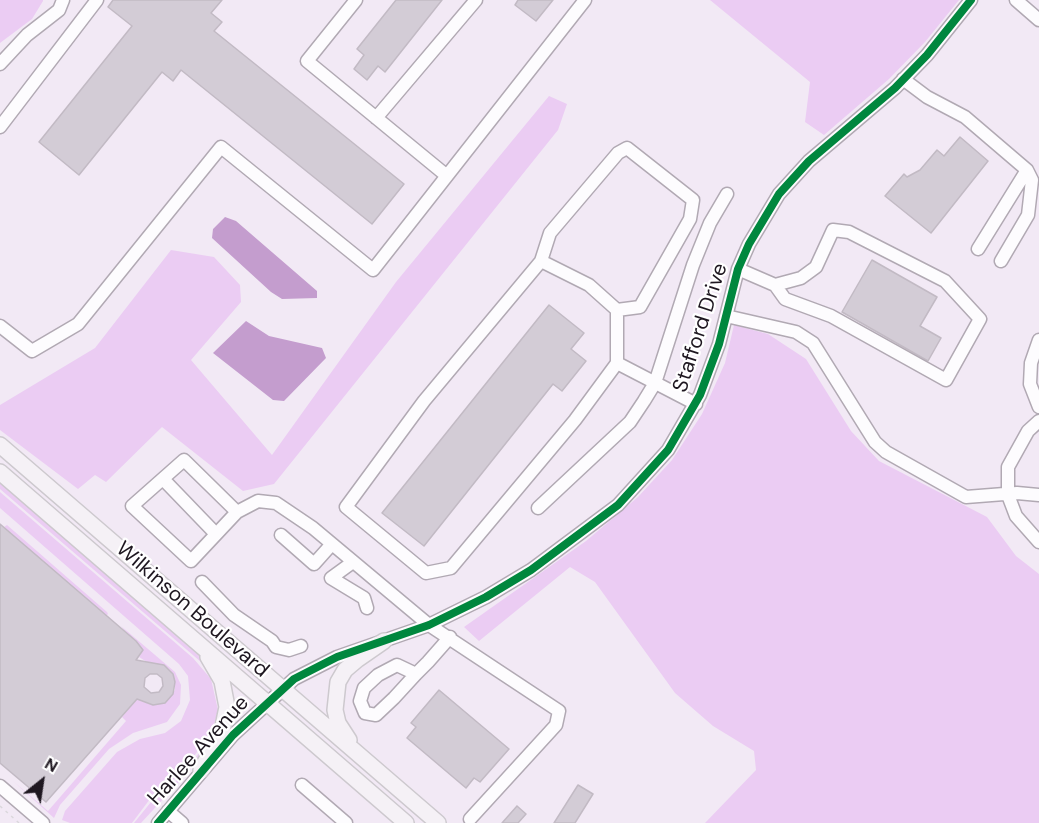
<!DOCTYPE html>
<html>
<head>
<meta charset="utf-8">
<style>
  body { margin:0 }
  #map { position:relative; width:1039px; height:823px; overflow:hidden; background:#f2e9f5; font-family:"DM Sans",sans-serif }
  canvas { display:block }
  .north { position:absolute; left:12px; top:751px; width:60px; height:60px; -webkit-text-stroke:4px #fff; paint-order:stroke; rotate:30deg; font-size:16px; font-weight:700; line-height:24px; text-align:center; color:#1e1720 }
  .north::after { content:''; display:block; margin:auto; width:21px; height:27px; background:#1e1720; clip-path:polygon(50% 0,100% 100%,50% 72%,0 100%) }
</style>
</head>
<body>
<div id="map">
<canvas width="1039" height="823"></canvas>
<div class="north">N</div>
</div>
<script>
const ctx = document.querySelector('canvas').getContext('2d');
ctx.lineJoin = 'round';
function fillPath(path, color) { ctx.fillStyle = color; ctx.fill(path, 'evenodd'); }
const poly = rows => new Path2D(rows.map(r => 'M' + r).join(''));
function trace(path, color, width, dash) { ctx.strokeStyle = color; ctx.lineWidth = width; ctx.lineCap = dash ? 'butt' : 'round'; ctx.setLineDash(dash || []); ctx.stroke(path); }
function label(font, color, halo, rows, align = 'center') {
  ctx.font = font + ' "DM Sans",sans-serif'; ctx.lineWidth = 4.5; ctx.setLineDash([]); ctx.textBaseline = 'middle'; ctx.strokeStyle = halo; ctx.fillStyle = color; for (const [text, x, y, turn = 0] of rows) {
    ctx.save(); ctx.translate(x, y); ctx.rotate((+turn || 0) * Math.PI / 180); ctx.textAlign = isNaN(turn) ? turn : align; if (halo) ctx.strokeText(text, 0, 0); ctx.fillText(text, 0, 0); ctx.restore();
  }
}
fillPath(poly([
  [0,0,43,0,43,1,32,19,0,43],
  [710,0,959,0,925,42,889,79,824,135,805,122,810,82],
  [549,96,567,104,558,130,274,484,243,491,162,427,106,482,95,475,78,489,0,430,0,405,95,348,171,250,214,257,240,285,241,302,191,360,272,455,396,282],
  [734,325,768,334,806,359,851,431,879,461,987,517,1016,556,1039,574,1039,823,705,823,756,770,754,751,713,726,675,693,595,582,570,567,479,641,464,627,586,541,638,497,672,460,702,414,725,363],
  [0,482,204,660,207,663,216,687,201,662,0,489],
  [0,492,193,658,211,679,218,710,212,732,179,776,153,795,132,823,70,823,62,820,65,811,117,752,140,739,165,733,181,721,190,700,188,676,179,664,0,508],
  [7,525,107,612,108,614,106,616,4,527],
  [121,626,175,672,181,685,180,704,167,722,133,733,109,749,60,805,54,818,13,781,48,811,126,721,122,717,137,699,118,682,141,701,153,705,168,700,175,690,174,678,170,670,164,665,147,662,139,657,143,650],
  [222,709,212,740,189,771,141,823,134,823,155,797,181,777,214,733]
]), '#ebccf3');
fillPath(poly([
  [225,217,236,221,317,291,317,298,282,299,271,292,212,238,213,229],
  [246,321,269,336,322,348,326,358,284,401,273,400,213,353]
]), '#c49dce');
const building = poly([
  [113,0,222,0,211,13,222,22,214,31,404,184,372,224,181,70,173,81,162,72,79,175,39,142,132,26,108,7,113,0],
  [396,0,442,0,385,72,378,66,367,80,354,69,364,55,357,49,396,0],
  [518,0,553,0,536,21,515,5,518,0],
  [960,137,988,161,931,233,885,196,904,174,907,177,920,170,937,150,944,156,960,137],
  [872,260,937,297,920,326,941,338,928,361,842,312,872,260],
  [549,305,584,333,571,349,586,361,562,391,553,384,424,546,382,513,549,305],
  [0,524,136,641,143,650,136,660,164,665,173,674,175,682,173,694,165,703,153,705,137,699,46,802,0,763,0,524],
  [150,674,157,674,162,678,163,686,159,692,151,693,144,687,145,678,150,674],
  [439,690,509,749,480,782,474,778,466,788,407,738,416,727,411,723,439,690],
  [578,785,593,794,575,823,554,823,578,785],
  [517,806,526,814,518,823,502,823,517,806]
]);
fillPath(building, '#d3ccd6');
trace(building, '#c2bac4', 1.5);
const minor = poly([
  [356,0,307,61,447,176],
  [1016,0,1039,20],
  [0,64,27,35,59,10,63,0],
  [903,79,927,97,965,117,1027,170,1032,180,1028,215,1001,261],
  [376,118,476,0],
  [0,127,97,0],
  [978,249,1027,170],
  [541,261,550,233,618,153,627,148,693,200,690,219,640,307,617,310],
  [738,269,775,285,801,278,816,267,833,230,849,232,945,281,980,319,946,380,831,316,785,299,775,285],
  [726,316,796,332,813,343,875,442,886,452,966,497,1017,493,1039,495],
  [0,326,32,351,78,324,221,147,373,270,585,0],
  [1039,340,1031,363,1030,384,1039,407],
  [617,363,617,310,589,285,541,261,424,401,346,507,426,573,451,568,575,420,617,363,696,404],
  [1039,421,1028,431,1008,467,1008,495,1016,516,1039,542],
  [163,479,216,534],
  [538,508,630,422,644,401,655,383,693,265,710,223,727,194],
  [237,512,184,460,132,506,191,561,237,512,258,501,276,503,313,528,429,625,559,711,556,725,470,819],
  [281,535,314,564,331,545],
  [353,562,331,578,364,598,367,608],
  [202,582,234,615,272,641,276,647,289,650,301,646],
  [416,674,397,665,378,675,364,688,360,701,365,713,376,715,394,698,416,674,428,662,450,637],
  [302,785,346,823],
  [0,786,43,823],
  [168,811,182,823],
  [158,823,233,735,294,679,337,657,429,625,486,597,531,570,618,505,668,450,700,395,719,344,738,269,749,244,779,194,809,161,895,88,927,55,971,0]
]);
const major = poly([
  [0,445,438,823],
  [0,472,406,823],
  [349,740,338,723,335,710,338,682,345,670,358,659,384,641],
  [201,770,222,731,227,707,222,681,208,657]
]);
trace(minor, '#b1a9b3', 15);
trace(major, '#cdc9ce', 18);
trace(poly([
  [0,806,19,823]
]), '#dad7dc', 1.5, [3, 4.5]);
trace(minor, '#fdfcfe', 12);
trace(major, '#f5f1f6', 15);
trace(poly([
  [158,823,233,735,294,679,337,657,429,625,486,597,531,570,618,505,668,450,700,395,719,344,738,269,749,244,779,194,809,161,895,88,927,55,971,0]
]), '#00873e', 8);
label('21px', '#1e1720', '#fff', [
  ["Stafford Drive",701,328,-72],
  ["Wilkinson Boulevard",192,610,41],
  ["Harlee Avenue",199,751,-48]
]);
</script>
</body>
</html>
